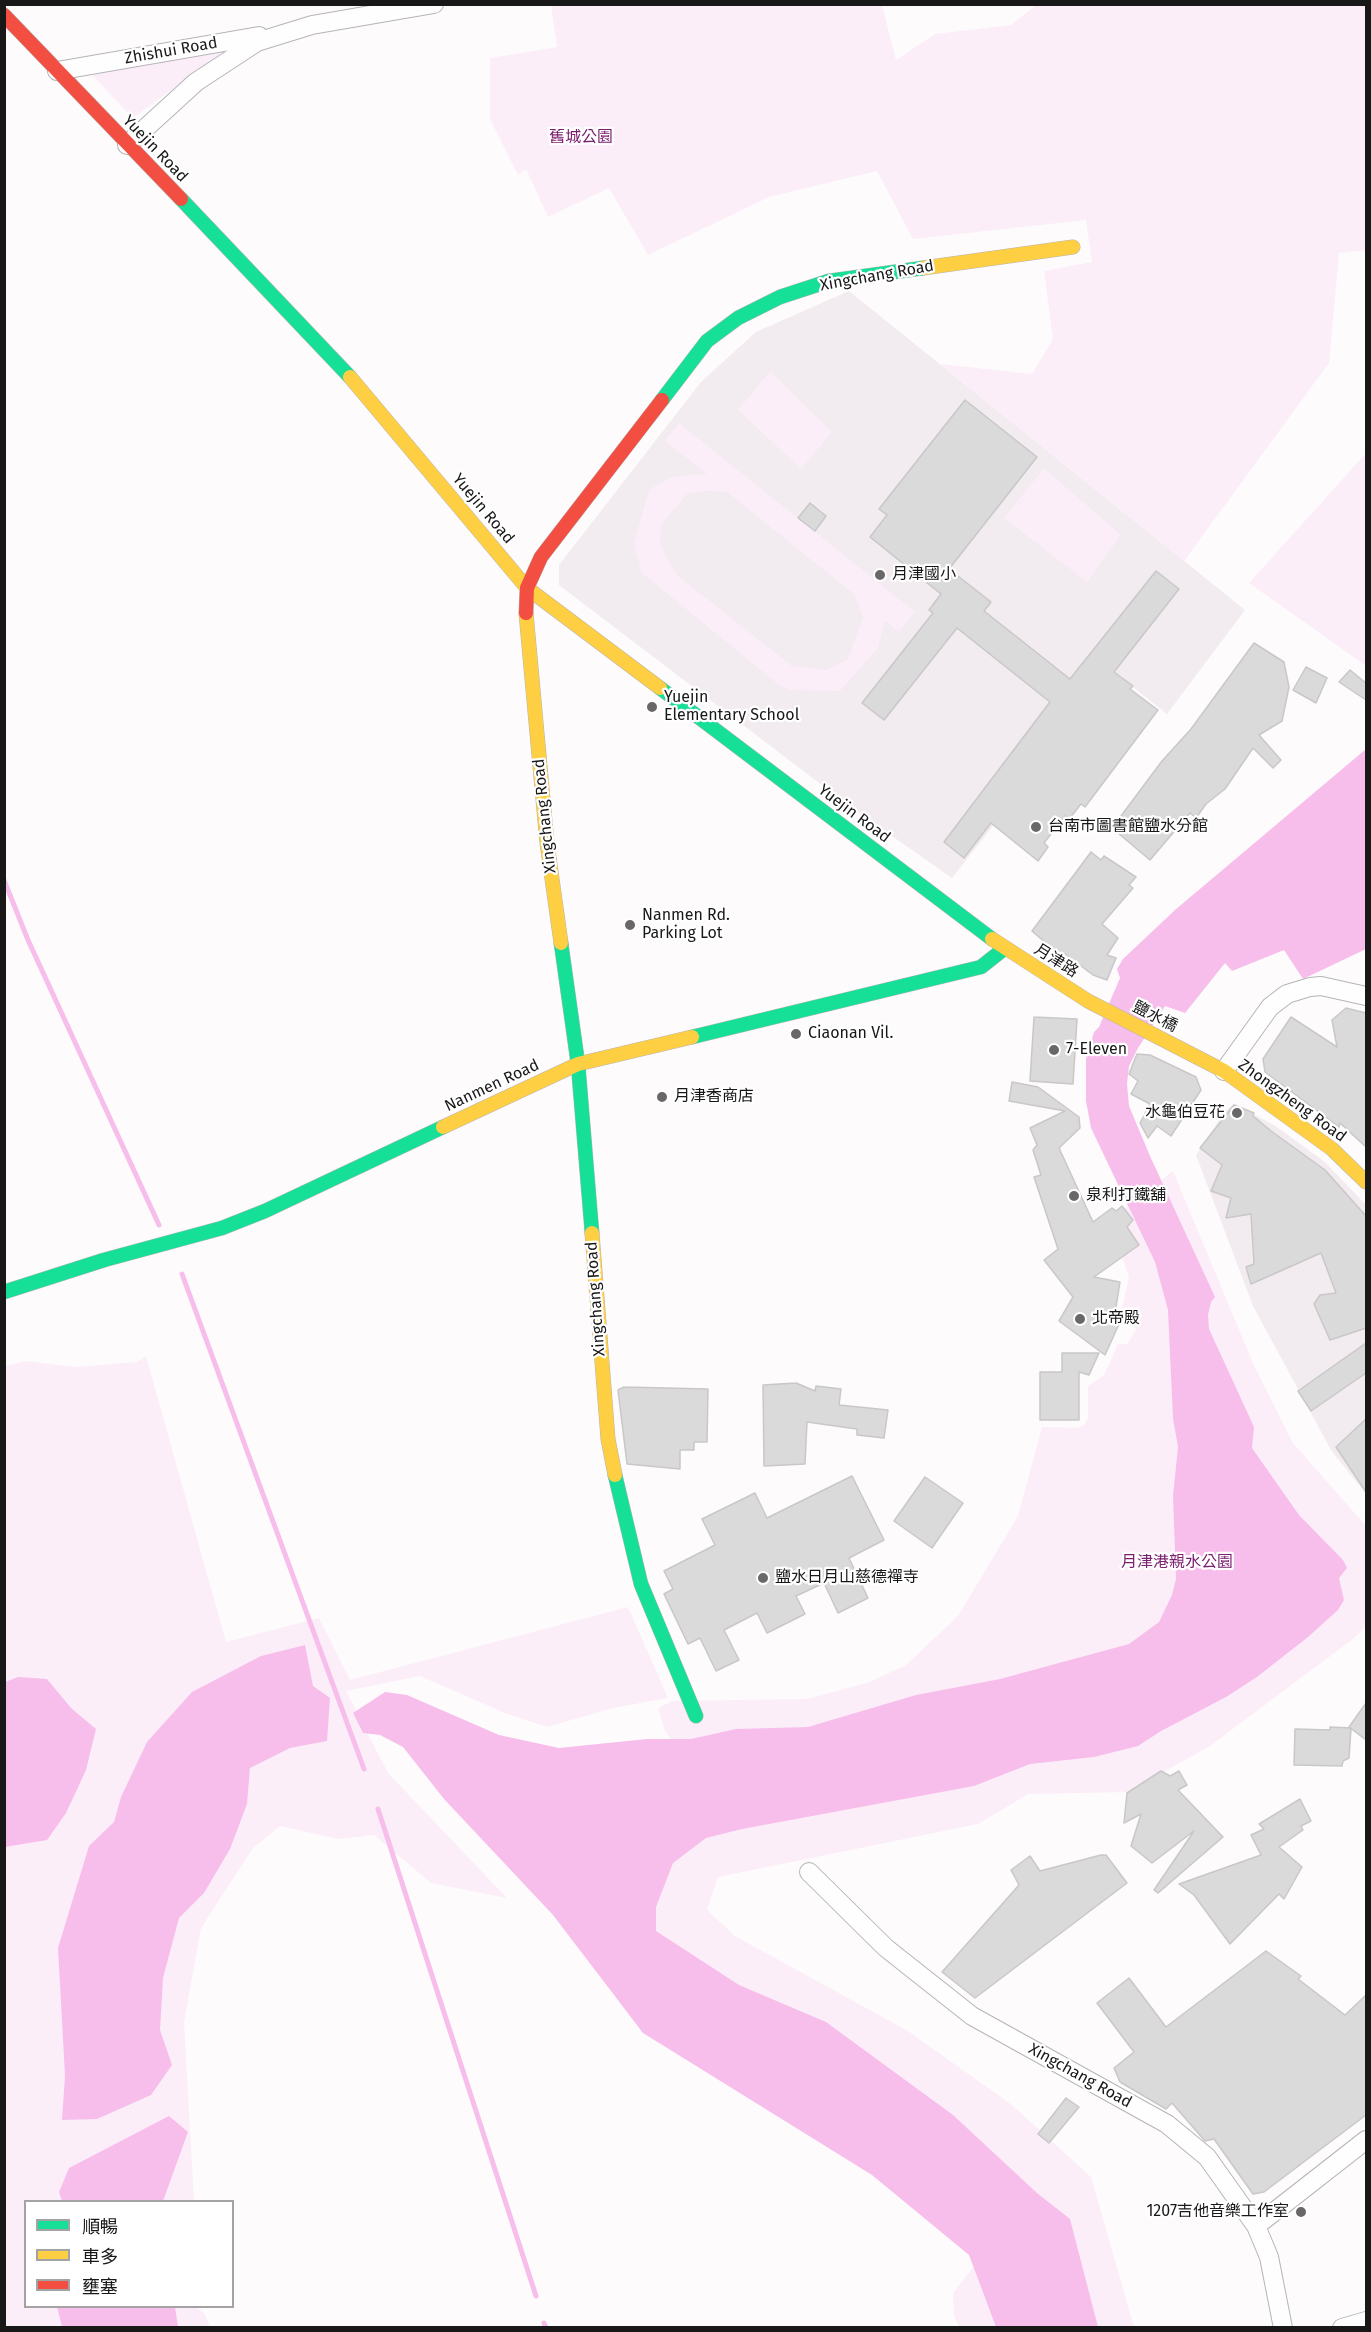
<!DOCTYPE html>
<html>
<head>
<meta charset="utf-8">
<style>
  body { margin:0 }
  #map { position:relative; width:1371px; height:2332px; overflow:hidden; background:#fdfbfc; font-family:"Fira Sans","Noto Sans TC",sans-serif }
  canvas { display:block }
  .frame { position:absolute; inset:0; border:6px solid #191819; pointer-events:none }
  .legend { position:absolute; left:24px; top:2200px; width:210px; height:108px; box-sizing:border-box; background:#fff; border:2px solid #a3a3a3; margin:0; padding:8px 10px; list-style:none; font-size:18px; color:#191819 }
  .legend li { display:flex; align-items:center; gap:12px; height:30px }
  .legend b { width:30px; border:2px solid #a3a3a3 }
</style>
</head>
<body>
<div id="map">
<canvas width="1371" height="2332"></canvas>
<div class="frame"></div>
<ul class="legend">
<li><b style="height:8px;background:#16e098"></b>順暢</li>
<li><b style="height:8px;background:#ffcf43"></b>車多</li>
<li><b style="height:8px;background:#f24e42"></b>壅塞</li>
</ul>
</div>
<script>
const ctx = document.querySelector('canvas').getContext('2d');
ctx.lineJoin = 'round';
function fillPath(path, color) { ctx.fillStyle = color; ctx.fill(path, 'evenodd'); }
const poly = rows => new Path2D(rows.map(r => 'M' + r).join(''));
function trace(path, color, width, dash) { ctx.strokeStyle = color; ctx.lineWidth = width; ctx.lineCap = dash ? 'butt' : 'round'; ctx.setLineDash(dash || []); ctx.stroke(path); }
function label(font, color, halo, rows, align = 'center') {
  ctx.font = font + ' "Fira Sans","Noto Sans TC",sans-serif'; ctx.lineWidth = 4.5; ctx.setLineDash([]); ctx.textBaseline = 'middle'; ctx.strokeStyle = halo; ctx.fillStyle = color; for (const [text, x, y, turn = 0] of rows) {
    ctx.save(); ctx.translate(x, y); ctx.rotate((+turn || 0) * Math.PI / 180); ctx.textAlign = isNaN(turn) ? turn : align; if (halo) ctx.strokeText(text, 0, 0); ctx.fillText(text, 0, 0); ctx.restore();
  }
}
fillPath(poly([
  [849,291,1245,610,1167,714,1114,672,952,878,852,808,559,585,559,565,701,382,756,332],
  [1234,1104,1274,1125,1325,1162,1366,1205,1366,1494,1331,1450,1253,1306,1196,1155,1225,1111]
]), '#f2ebf0');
fillPath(poly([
  [551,5,882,5,896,60,935,34,1011,25,1036,5,1366,5,1366,250,1339,253,1329,363,1184,561,940,364,1032,374,1053,339,1044,271,1092,262,1086,220,913,239,877,171,769,197,648,255,609,188,548,217,526,169,518,175,490,119,490,58,557,47],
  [226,50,133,118,92,75,187,57],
  [770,371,832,432,801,469,738,410],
  [679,423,915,612,899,632,885,621,878,648,840,691,790,690,779,685,642,573,634,543,649,490,671,477,707,474,665,441],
  [707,491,727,492,855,595,863,618,848,659,827,670,792,666,678,576,668,561,660,543,661,525,688,493],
  [1366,453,1366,666,1249,583],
  [1044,468,1121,535,1087,582,1004,518],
  [1173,1171,1253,1363,1293,1443,1366,1526,1366,1626,1353,1639,1210,1746,1128,1792,1028,1794,978,1824,718,1877,707,1910,735,1936,908,2031,1012,2105,1091,2177,1134,2327,959,2327,954,2316,953,2293,1026,2199,647,1950,661,1864,734,1821,665,1731,658,1708,672,1701,806,1699,867,1683,906,1665,958,1616,1018,1516,1042,1427,1077,1428,1084,1425,1088,1418,1088,1386,1104,1375,1118,1344,1127,1344,1136,1330,1132,1322,1121,1314,1129,1277,1109,1220],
  [146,1356,226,1642,319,1618,350,1680,628,1607,668,1698,613,1708,547,1727,505,1713,420,1676,346,1691,388,1773,507,1898,431,1883,374,1835,338,1839,280,1826,253,1848,201,1928,184,2023,194,2201,26,2202,26,2306,196,2307,205,2314,210,2327,5,2328,5,1366,26,1361,76,1367,137,1362]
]), '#fceef8');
fillPath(poly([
  [1366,749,1366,949,1303,979,1284,950,1232,971,1225,963,1185,1013,1165,1006,1138,1048,1129,1066,1127,1084,1129,1106,1150,1156,1215,1297,1211,1302,1208,1315,1209,1329,1254,1427,1252,1448,1299,1515,1343,1560,1347,1568,1339,1578,1344,1600,1338,1610,1308,1637,1257,1677,1226,1697,1161,1731,1138,1746,1094,1757,1030,1764,974,1786,742,1829,706,1838,673,1863,656,1907,656,1931,739,1985,826,2022,953,2115,1037,2193,1070,2219,1098,2327,996,2327,969,2255,872,2175,643,2033,553,1915,444,1799,403,1747,380,1735,363,1733,353,1713,385,1692,407,1695,499,1735,559,1748,647,1739,691,1739,736,1729,808,1727,916,1695,1000,1679,1129,1644,1159,1622,1172,1595,1176,1579,1173,1496,1178,1447,1173,1419,1168,1310,1155,1262,1091,1128,1086,1101,1086,1059,1094,1032,1099,1027,1120,978,1117,969,1123,959,1175,910],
  [305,1645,313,1686,330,1698,327,1741,290,1748,250,1768,247,1804,230,1849,204,1893,179,1918,163,1978,160,2030,172,2065,151,2095,97,2119,62,2120,65,2076,58,1948,89,1846,114,1822,121,1797,147,1742,192,1692,261,1656],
  [18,1677,47,1679,71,1708,96,1729,86,1770,66,1813,47,1840,5,1847,5,1682],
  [169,2116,188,2132,163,2201,62,2201,59,2192,69,2168],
  [57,2307,175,2307,178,2327,62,2327]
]), '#f7beec');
trace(poly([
  [4,880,28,940,159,1225],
  [182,1274,364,1769],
  [378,1809,536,2296],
  [544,2323,546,2328]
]), '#f7beec', 5);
const building = poly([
  [965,400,1037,457,949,569,991,602,984,611,1070,679,1156,571,1179,589,1114,672,1133,686,1130,689,1158,710,1085,807,1081,804,1070,818,1065,816,1044,843,1048,847,1038,861,991,823,964,858,944,842,1050,702,957,628,884,720,862,703,933,613,929,610,941,594,870,537,887,515,879,509,965,400],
  [810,503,826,516,815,531,798,518,810,503],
  [1254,643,1284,662,1289,687,1282,721,1259,735,1281,760,1273,768,1253,748,1225,789,1206,804,1196,818,1190,813,1150,860,1112,828,1162,761,1191,729,1254,643],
  [1306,667,1327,678,1316,703,1293,690,1306,667],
  [1350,670,1366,683,1366,700,1339,682,1350,670],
  [1091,852,1101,860,1104,856,1136,877,1129,885,1133,888,1102,924,1118,938,1107,955,1116,958,1107,980,1093,975,1065,954,1056,952,1032,931,1091,852],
  [1346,1008,1366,1013,1366,1147,1340,1123,1339,1127,1265,1072,1263,1059,1291,1017,1337,1047,1332,1020,1346,1008],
  [1034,1017,1077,1019,1073,1084,1030,1081,1034,1017],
  [1137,1054,1150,1055,1196,1077,1201,1090,1171,1136,1157,1126,1148,1138,1140,1123,1150,1104,1131,1094,1138,1081,1129,1074,1137,1054],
  [1012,1082,1038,1087,1079,1117,1080,1128,1059,1148,1093,1222,1112,1208,1116,1211,1122,1206,1133,1220,1127,1227,1139,1245,1094,1277,1120,1282,1114,1319,1120,1322,1105,1355,1059,1321,1073,1297,1044,1260,1058,1249,1034,1177,1041,1175,1033,1150,1037,1145,1030,1128,1065,1111,1009,1101,1012,1082],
  [1234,1105,1254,1113,1253,1116,1271,1131,1325,1170,1366,1216,1366,1328,1330,1340,1314,1304,1320,1295,1336,1293,1321,1253,1251,1284,1246,1267,1254,1264,1251,1214,1226,1218,1231,1198,1211,1191,1222,1165,1200,1148,1234,1105],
  [1366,1343,1366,1373,1311,1411,1298,1391,1366,1343],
  [1062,1353,1099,1353,1089,1375,1079,1372,1079,1420,1040,1420,1040,1372,1062,1372,1062,1353],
  [796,1383,815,1391,816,1386,841,1389,839,1405,888,1410,884,1438,857,1435,857,1429,807,1422,805,1464,764,1466,763,1385,796,1383],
  [624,1387,708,1389,707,1442,694,1442,694,1450,680,1450,680,1469,627,1464,618,1390,624,1387],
  [1366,1419,1366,1492,1336,1447,1366,1419],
  [852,1476,884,1540,849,1558,868,1598,838,1613,824,1583,796,1596,805,1614,767,1633,757,1613,724,1630,739,1660,716,1671,700,1638,688,1644,664,1594,673,1589,664,1571,715,1545,702,1519,755,1493,767,1518,852,1476],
  [925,1477,963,1503,932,1548,894,1521,925,1477],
  [1366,1703,1366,1740,1349,1727,1366,1703],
  [1330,1727,1351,1728,1349,1758,1343,1761,1342,1766,1294,1765,1295,1729,1330,1730,1330,1727],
  [1161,1771,1170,1776,1179,1771,1187,1785,1178,1790,1223,1837,1158,1893,1154,1890,1194,1831,1152,1863,1131,1846,1141,1814,1124,1823,1127,1793,1161,1771],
  [1300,1799,1311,1821,1301,1826,1303,1830,1279,1847,1302,1867,1284,1899,1279,1894,1230,1944,1194,1895,1179,1884,1261,1855,1251,1835,1264,1829,1259,1824,1300,1799],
  [1101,1855,1106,1855,1127,1883,975,1998,942,1972,1019,1885,1011,1870,1030,1856,1040,1871,1101,1855],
  [1266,1951,1301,1976,1298,1979,1345,2015,1366,1995,1366,2115,1264,2192,1253,2194,1214,2139,1205,2141,1172,2103,1166,2109,1120,2082,1114,2068,1134,2052,1097,2003,1129,1978,1166,2027,1266,1951],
  [1066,2098,1079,2107,1049,2143,1038,2134,1066,2098]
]);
fillPath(building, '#dbdadb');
trace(building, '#c9c7c8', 1.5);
const street = poly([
  [57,71,259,36],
  [127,145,196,82,257,42,312,25,434,4],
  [1224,1071,1270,1007,1287,994,1310,987,1321,986,1366,996],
  [809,1872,886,1948,972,2016,1167,2124,1207,2157,1256,2226,1269,2257,1283,2328],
  [1256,2226,1366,2140],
  [1342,2328,1366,2321]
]);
const fast = poly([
  [181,199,350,377],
  [662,400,707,341,738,318,780,297,829,281,923,268],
  [660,688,992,939],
  [561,943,578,1064,592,1233],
  [692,1037,981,967,1005,948],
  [4,1292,104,1260,222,1228,265,1211,443,1127],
  [615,1475,641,1584,696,1716]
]);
const slow = poly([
  [923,268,1073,247],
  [350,377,527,588,660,688],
  [526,613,547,843,561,943],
  [992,939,1088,1001,1224,1071,1332,1149,1366,1182],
  [443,1127,578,1064,692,1037],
  [592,1233,608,1439,615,1475]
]);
const jam = poly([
  [4,15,181,199],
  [526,613,527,588,541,557,662,400]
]);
trace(street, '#b6b5b5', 20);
trace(fast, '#b6b5b5', 15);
trace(slow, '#b6b5b5', 15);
trace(jam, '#b6b5b5', 15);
trace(street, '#fffeff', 18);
trace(fast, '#16e098', 14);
trace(slow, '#ffcf43', 14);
trace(jam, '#f24e42', 14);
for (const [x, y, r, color] of [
  [880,575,6,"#696768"],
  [652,707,6,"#696768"],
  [1036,827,6,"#696768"],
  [630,925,6,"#696768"],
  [796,1034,6,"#696768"],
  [1054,1050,6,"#696768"],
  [662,1097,6,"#696768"],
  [1237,1113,6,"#696768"],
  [1074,1196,6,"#696768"],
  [1080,1319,6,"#696768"],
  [763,1578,6,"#696768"],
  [1301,2212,6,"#696768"]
]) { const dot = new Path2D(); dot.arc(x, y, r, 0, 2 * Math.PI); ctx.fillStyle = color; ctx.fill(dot); trace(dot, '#fff', 2); }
label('16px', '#191819', '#fff', [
  ["Zhishui Road",171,51,-10],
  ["Yuejin Road",155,149,46],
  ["Xingchang Road",877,276,-10],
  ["Yuejin Road",483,509,50],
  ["Yuejin Road",854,814,37],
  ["Xingchang Road",545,816,-96],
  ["月津路",1056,961,32],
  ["鹽水橋",1155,1017,27],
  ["Nanmen Road",492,1086,-25],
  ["Zhongzheng Road",1292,1101,36],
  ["Xingchang Road",596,1299,-94],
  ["Xingchang Road",1080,2076,29]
]);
label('16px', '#7c2070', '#fff', [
  ["舊城公園",581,138],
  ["月津港親水公園",1177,1563]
]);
label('16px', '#191819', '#fff', [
  ["月津國小",892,575],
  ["Yuejin",664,698],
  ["Elementary School",664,716],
  ["台南市圖書館鹽水分館",1048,827],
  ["Nanmen Rd.",642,916],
  ["Parking Lot",642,934],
  ["Ciaonan Vil.",808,1034],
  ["7-Eleven",1066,1050],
  ["月津香商店",674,1097],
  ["水龜伯豆花",1225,1113,"right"],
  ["泉利打鐵舖",1086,1196],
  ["北帝殿",1092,1319],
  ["鹽水日月山慈德禪寺",775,1578],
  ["1207吉他音樂工作室",1289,2212,"right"]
], 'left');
</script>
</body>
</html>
